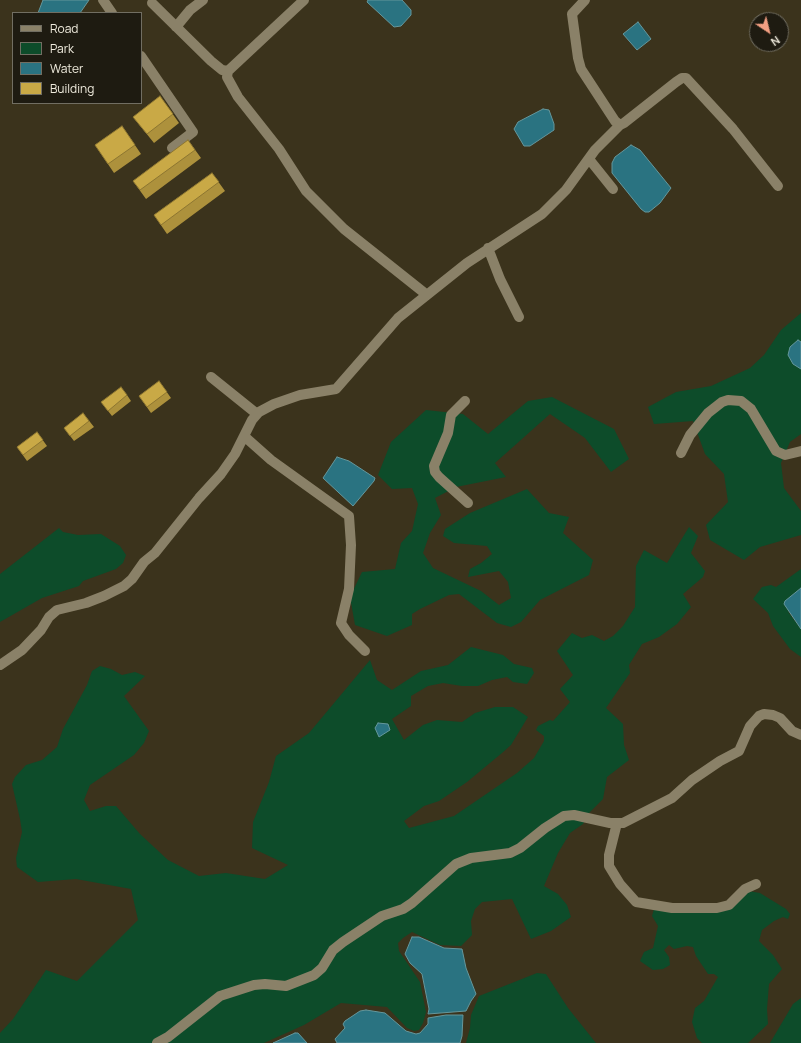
<!DOCTYPE html>
<html>
<head>
<meta charset="utf-8">
<style>
  body { margin:0 }
  #map { position:relative; width:801px; height:1043px; overflow:hidden; background:#3b331c; font-family:Manrope,sans-serif }
  canvas { display:block }
  .legend { position:absolute; left:12px; top:12px; width:130px; height:92px; box-sizing:border-box; background:#1e1b11; border:1px solid #716e62; margin:0; padding:5px 7px; list-style:none; font-size:12px; color:#eeeadc }
  .legend li { display:flex; align-items:center; gap:8px; height:20px }
  .legend b { width:20px; border:1px solid #716e62 }
  .north { position:absolute; left:749px; top:12px; width:40px; height:40px; box-sizing:border-box; background:#1e1b11; border:1px solid #716e62; border-radius:50%; rotate:145deg; font-size:11px; font-weight:700; line-height:16px; text-align:center; color:#eeeadc }
  .north::after { content:''; display:block; margin:auto; width:14px; height:18px; background:#f39f82; clip-path:polygon(50% 0,100% 100%,50% 72%,0 100%) }
</style>
</head>
<body>
<div id="map">
<canvas width="801" height="1043"></canvas>
<ul class="legend">
<li><b style="height:5px;background:#8a8168"></b>Road</li>
<li><b style="height:11px;background:#0d4c2a"></b>Park</li>
<li><b style="height:11px;background:#2a7381"></b>Water</li>
<li><b style="height:11px;background:#c9a946"></b>Building</li>
</ul>
<div class="north">N</div>
</div>
<script>
const ctx = document.querySelector('canvas').getContext('2d');
ctx.lineJoin = 'round';
function fillPath(path, color) { ctx.fillStyle = color; ctx.fill(path, 'evenodd'); }
const poly = rows => new Path2D(rows.map(r => 'M' + r).join(''));
function trace(path, color, width, dash) { ctx.strokeStyle = color; ctx.lineWidth = width; ctx.lineCap = dash ? 'butt' : 'round'; ctx.setLineDash(dash || []); ctx.stroke(path); }
fillPath(poly([
  [801,313,801,434,790,442,781,463,784,488,801,511,801,535,760,547,744,560,710,540,706,525,728,502,724,474,705,454,693,421,654,424,648,407,676,392,711,386,750,368,764,355,781,330],
  [552,397,614,429,629,459,611,472,585,438,550,414,495,463,506,477,456,487,435,498,441,515,430,533,423,553,433,568,481,591,499,605,511,598,508,582,499,571,468,577,470,569,481,563,492,554,487,546,454,543,443,536,445,529,470,513,527,489,549,513,569,517,563,533,593,560,589,575,540,600,521,622,511,627,497,623,459,594,449,595,420,609,412,614,412,625,387,636,355,625,350,597,362,572,395,569,401,543,412,531,418,504,412,488,392,489,378,475,391,442,426,410,463,414,488,434,528,401],
  [689,527,698,536,691,553,705,571,703,577,683,594,691,607,677,624,659,637,642,644,629,665,630,673,606,708,623,724,624,745,629,760,607,777,603,799,589,813,583,824,570,833,558,853,544,886,558,894,567,905,571,917,551,931,531,939,512,899,482,902,475,909,471,921,472,935,461,946,440,945,412,932,403,938,398,943,399,951,420,982,426,1012,423,1023,419,1030,414,1031,407,1028,387,1007,341,1003,304,1025,264,1043,0,1043,0,1033,13,1019,46,970,77,981,138,920,131,889,76,879,38,882,17,867,16,858,22,832,20,819,12,784,15,777,26,765,42,760,57,747,63,729,87,685,92,671,100,666,111,669,122,675,135,672,145,676,124,696,149,731,144,743,134,755,90,785,84,800,90,811,106,806,116,806,140,834,168,860,199,876,226,873,265,879,288,865,252,848,253,822,269,782,276,756,309,733,370,660,377,680,392,690,421,671,448,665,471,647,503,655,514,664,532,668,534,673,527,684,513,682,507,677,492,680,478,686,462,686,443,683,428,686,411,696,411,706,392,719,404,740,423,725,437,720,462,722,475,713,495,707,513,707,528,717,511,745,502,753,467,782,439,801,424,806,404,821,409,828,454,816,517,773,534,758,544,741,544,736,536,730,538,726,550,720,553,721,570,702,560,689,573,675,557,651,572,633,582,638,592,635,604,641,613,636,623,626,635,607,636,566,644,550,667,563],
  [59,528,63,532,78,535,101,534,120,546,126,555,123,563,116,569,83,581,79,586,42,598,0,622,0,574],
  [801,569,801,588,785,601,789,613,801,629,801,657,790,649,773,626,768,613,753,599,762,587,771,585,776,587],
  [743,890,760,893,786,909,790,914,788,919,783,917,774,921,762,930,759,941,773,955,782,969,769,984,767,1009,768,1024,748,1043,702,1043,697,1038,692,1022,695,1008,704,1001,718,977,714,974,708,974,696,956,693,947,687,946,674,949,669,945,664,950,669,957,670,965,663,969,653,970,640,961,644,952,653,948,658,926,652,916,654,909,719,908],
  [537,973,546,974,568,1008,596,1043,466,1043,470,1028,471,1015,479,996],
  [801,998,801,1043,770,1043,793,1004]
]), '#0d4c2a');
const water = poly([
  [43,0,89,0,80,13,38,13,43,0],
  [368,0,402,0,411,10,411,15,401,26,394,27,367,2,368,0],
  [638,22,651,39,637,50,623,34,638,22],
  [543,109,549,110,554,124,554,130,530,146,524,146,514,129,518,122,543,109],
  [631,145,640,150,671,188,660,203,649,212,645,212,641,209,612,173,612,163,615,157,631,145],
  [798,340,801,342,801,369,793,364,788,355,790,347,798,340],
  [337,457,349,461,375,478,374,481,353,506,323,478,337,457],
  [801,588,801,629,784,604,785,601,801,588],
  [378,723,388,724,390,730,379,737,375,728,378,723],
  [412,937,419,937,444,948,462,949,466,968,476,994,471,1001,466,1011,428,1014,429,1009,422,974,410,963,405,954,412,937],
  [366,1010,385,1013,406,1031,416,1034,420,1033,428,1024,428,1018,446,1015,463,1015,462,1036,460,1043,337,1043,335,1039,345,1028,343,1024,345,1021,360,1011,366,1010],
  [295,1033,298,1033,307,1043,273,1043,295,1033]
]);
fillPath(water, '#2a7381');
trace(water, '#65979c', 1);
trace(poly([
  [103,0,112,13],
  [304,0,228,71,227,77,238,97,279,149,306,191,344,229,427,295],
  [585,0,572,14,578,58,581,69,615,121,620,125,624,123,676,82,682,78,686,78,733,129,778,186],
  [152,3,211,61,222,70,228,71],
  [176,27,190,10,203,0],
  [141,56,193,132,172,148],
  [589,159,613,189],
  [488,248,500,279,519,317],
  [211,377,257,414],
  [465,401,451,415,448,433,434,466,435,472,439,477,468,503],
  [244,436,271,460,349,516,351,545,349,589,341,623,349,635,365,651],
  [681,453,690,435,708,413,722,402,728,400,741,401,751,409,776,451,785,455,801,451],
  [0,665,22,650,41,630,49,617,57,610,86,603,104,596,124,586,132,579,144,562,155,553,199,498,221,474,235,454,252,420,259,412,274,404,300,395,336,389,398,318,467,263,542,214,566,190,595,150,620,125],
  [617,823,609,855,609,866,620,884,636,902,672,908,717,908,729,905,745,889,756,884],
  [157,1043,168,1037,220,996,254,985,265,984,286,986,314,975,322,968,333,950,343,942,382,916,403,909,412,903,456,864,471,858,510,853,520,848,545,828,564,816,574,815,610,823,623,823,672,798,692,780,720,761,739,751,750,726,759,716,764,714,773,715,780,718,792,731,801,735]
]), '#8a8168', 10);
fillPath(poly([
  [160,96,179,123,154,143,133,117],
  [122,126,141,154,114,173,95,145],
  [188,140,201,158,146,199,133,181],
  [212,173,225,191,167,234,154,215],
  [159,381,171,398,151,413,139,396],
  [127,395,131,401,112,416,101,402],
  [83,413,94,427,74,441,64,428],
  [37,432,47,446,27,461,17,447]
]), '#ad913c');
const building = poly([
  [160,96,173,114,147,134,133,117,160,96],
  [122,126,135,145,108,164,95,145,122,126],
  [188,140,195,150,140,190,133,181,188,140],
  [212,173,219,182,161,225,154,215,212,173],
  [159,381,167,392,147,407,139,396,159,381],
  [121,387,127,395,108,411,101,402,121,387],
  [83,413,89,421,70,436,64,428,83,413],
  [37,432,43,440,23,455,17,447,37,432]
]);
fillPath(building, '#c9a946');
trace(building, '#8d7631', 1);
</script>
</body>
</html>
